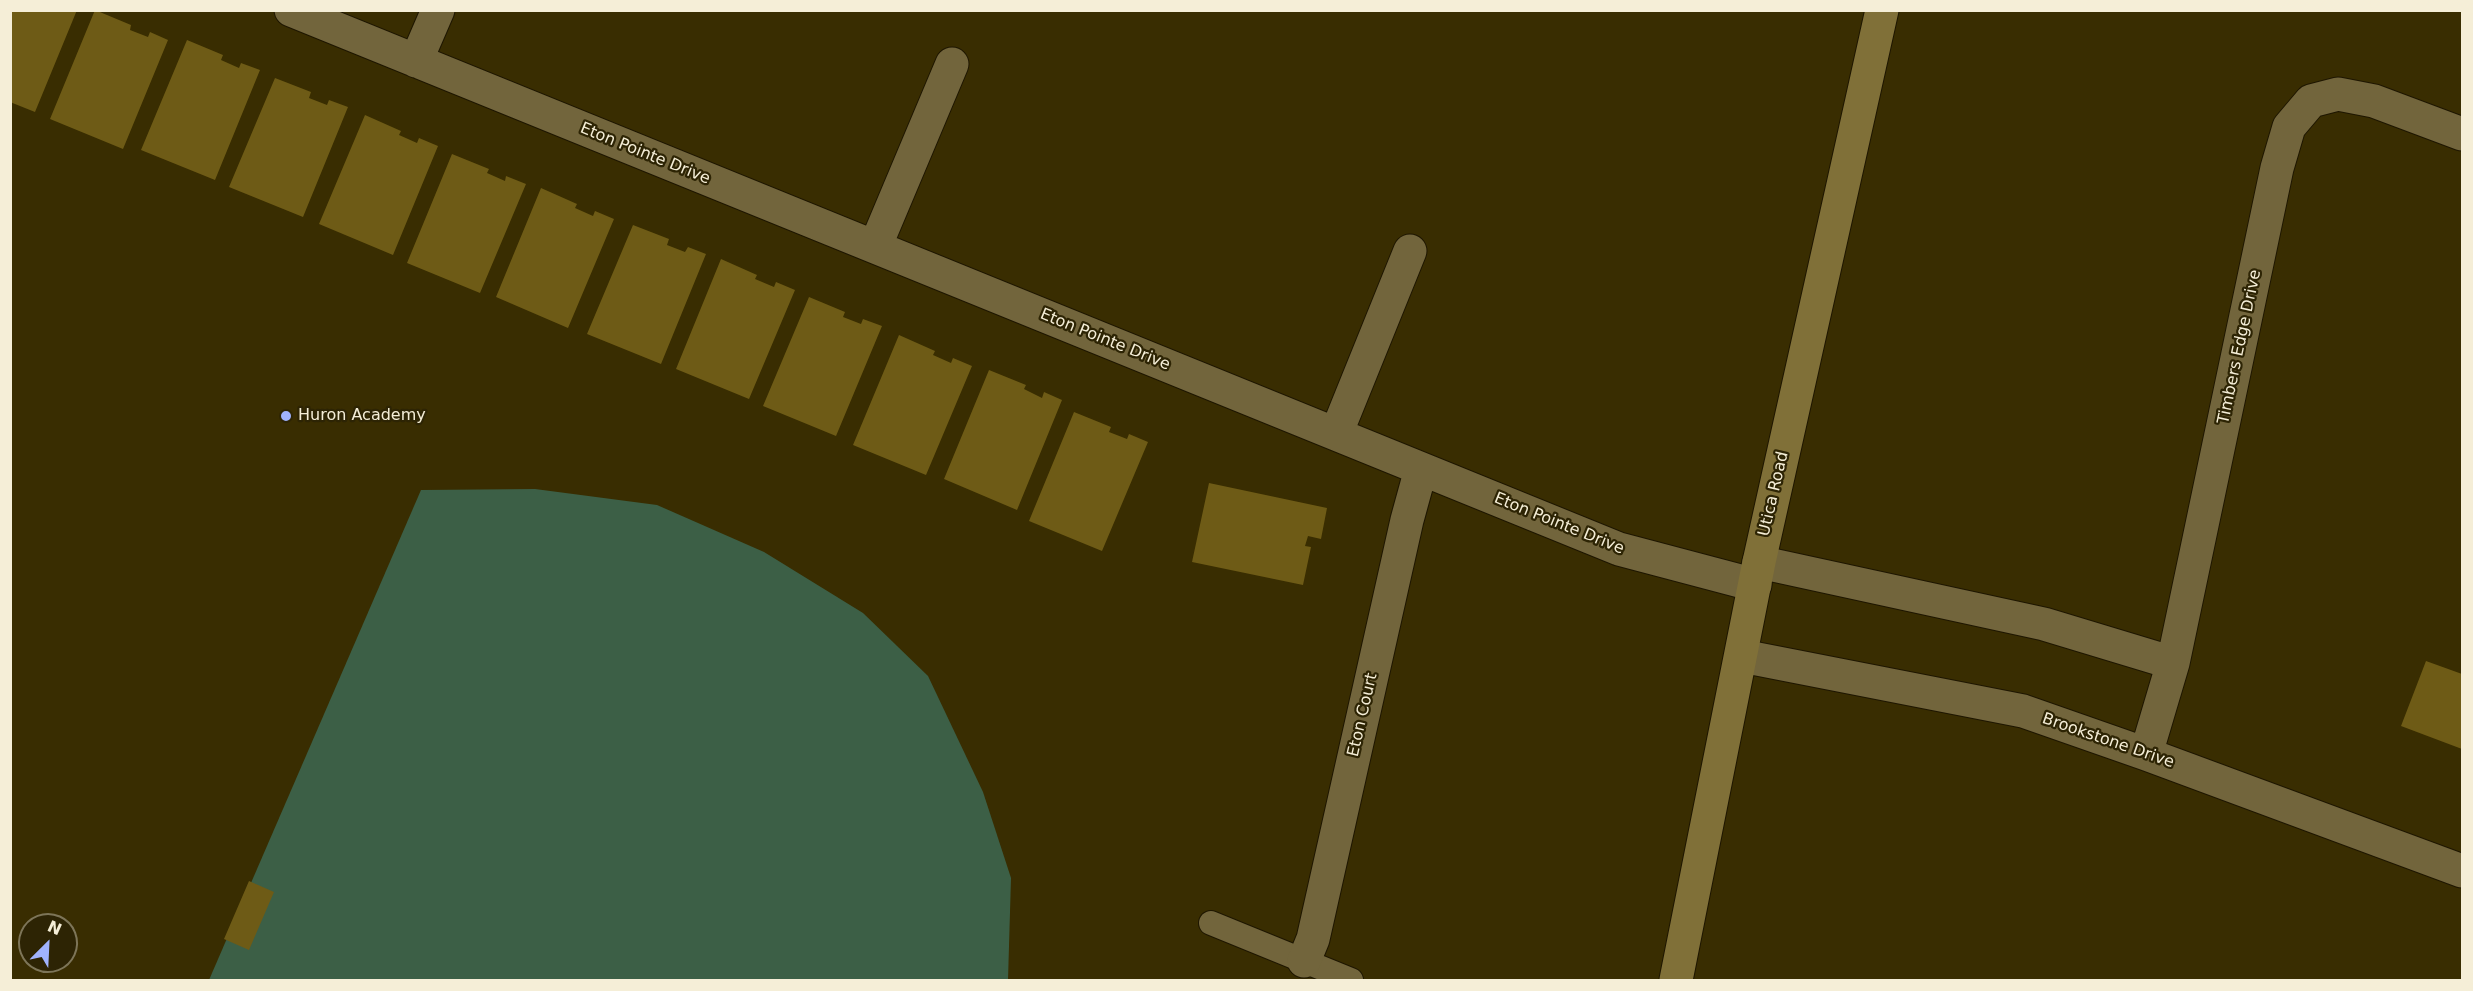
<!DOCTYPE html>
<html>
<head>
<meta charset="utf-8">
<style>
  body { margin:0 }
  #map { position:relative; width:2473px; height:991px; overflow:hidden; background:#392d01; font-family:"DejaVu Sans",sans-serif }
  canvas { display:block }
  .frame { position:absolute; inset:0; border:12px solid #f5eed7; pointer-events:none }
  .north { position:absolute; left:18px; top:913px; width:60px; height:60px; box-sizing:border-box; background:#2d2404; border:2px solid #7d7558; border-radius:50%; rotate:24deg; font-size:16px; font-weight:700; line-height:24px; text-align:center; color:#f5eed7 }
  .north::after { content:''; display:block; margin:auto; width:21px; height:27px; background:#a0b3fd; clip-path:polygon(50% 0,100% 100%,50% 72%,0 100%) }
</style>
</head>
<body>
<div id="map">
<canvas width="2473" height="991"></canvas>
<div class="frame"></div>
<div class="north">N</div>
</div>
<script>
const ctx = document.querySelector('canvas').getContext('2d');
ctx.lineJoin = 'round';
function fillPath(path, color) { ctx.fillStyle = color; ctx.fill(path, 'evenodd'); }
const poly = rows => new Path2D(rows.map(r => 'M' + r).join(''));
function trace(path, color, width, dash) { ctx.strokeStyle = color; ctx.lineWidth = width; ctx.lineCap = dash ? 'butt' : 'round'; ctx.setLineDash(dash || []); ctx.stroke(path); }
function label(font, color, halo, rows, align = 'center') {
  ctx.font = font + ' "DejaVu Sans",sans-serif'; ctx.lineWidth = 4.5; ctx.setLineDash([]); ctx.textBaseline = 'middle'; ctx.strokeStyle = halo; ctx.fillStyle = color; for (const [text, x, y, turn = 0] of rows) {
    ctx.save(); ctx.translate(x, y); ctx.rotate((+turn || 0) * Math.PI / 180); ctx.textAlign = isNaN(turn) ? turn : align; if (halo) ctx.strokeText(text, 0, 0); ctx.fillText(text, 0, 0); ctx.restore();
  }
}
fillPath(poly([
  [535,489,657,505,764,552,863,613,928,676,983,792,1011,878,1008,980,209,980,421,490]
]), '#3c5f46');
fillPath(poly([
  [10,10,77,10,35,112,10,102],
  [95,10,131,25,130,30,148,37,150,32,168,40,123,149,50,119],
  [187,40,223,55,221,60,239,68,241,63,260,70,215,180,141,150],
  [275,78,311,92,309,98,327,105,329,100,348,107,303,217,229,187],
  [365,115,401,131,399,135,417,143,419,138,438,146,393,255,319,224],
  [452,154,489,169,487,173,505,181,506,176,526,184,480,293,407,263],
  [541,188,577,204,575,208,593,216,595,211,614,219,568,328,496,297],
  [633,225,669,239,667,245,685,252,688,247,706,254,661,364,587,334],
  [721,259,757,275,755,279,774,287,776,282,795,290,749,399,676,369],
  [809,297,845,312,843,317,861,324,863,319,882,326,836,436,763,406],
  [899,335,935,351,933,355,951,363,953,358,972,366,926,475,853,445],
  [989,370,1026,385,1024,389,1042,398,1044,392,1062,400,1017,510,944,479],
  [1074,412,1111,427,1109,432,1127,439,1129,434,1148,442,1102,551,1029,521],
  [1209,483,1327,508,1321,539,1308,536,1305,546,1311,547,1303,585,1192,562],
  [2426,661,2462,674,2462,749,2401,726],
  [249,881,274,892,249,950,224,939]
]), '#6e5b16');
const lane = poly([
  [1211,923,1351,980]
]);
const street = poly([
  [291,10,1619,549,1755,585],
  [416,61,438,10],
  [875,247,952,64],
  [1336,434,1410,251],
  [1759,562,2044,624,2173,663],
  [1742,656,2023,711,2146,754,2462,871],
  [2146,754,2173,663,2277,168,2289,127,2311,101,2338,94,2374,101,2462,134],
  [1304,961,1313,939,1407,520,1421,469]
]);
const secondary = poly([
  [1676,980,1759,562,1882,10]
]);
trace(lane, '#1e1600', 26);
trace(street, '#1e1600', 35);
trace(secondary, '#1e1600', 35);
trace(lane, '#72653c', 24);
trace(street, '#72653c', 33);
trace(secondary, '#807038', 33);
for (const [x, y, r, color] of [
  [286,416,6,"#a0b3fd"]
]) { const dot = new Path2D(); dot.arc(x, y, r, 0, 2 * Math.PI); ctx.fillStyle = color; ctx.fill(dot); trace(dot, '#2d2404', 2); }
label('16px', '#f5eed7', '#2d2404', [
  ["Eton Pointe Drive",645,154,22],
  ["Eton Pointe Drive",1105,340,22],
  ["Timbers Edge Drive",2240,347,-78],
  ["Utica Road",1774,494,-77],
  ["Eton Pointe Drive",1559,524,22],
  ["Eton Court",1363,715,-77],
  ["Brookstone Drive",2108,741,19]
]);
label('16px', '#f5eed7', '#2d2404', [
  ["Huron Academy",298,416]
], 'left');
</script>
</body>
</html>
